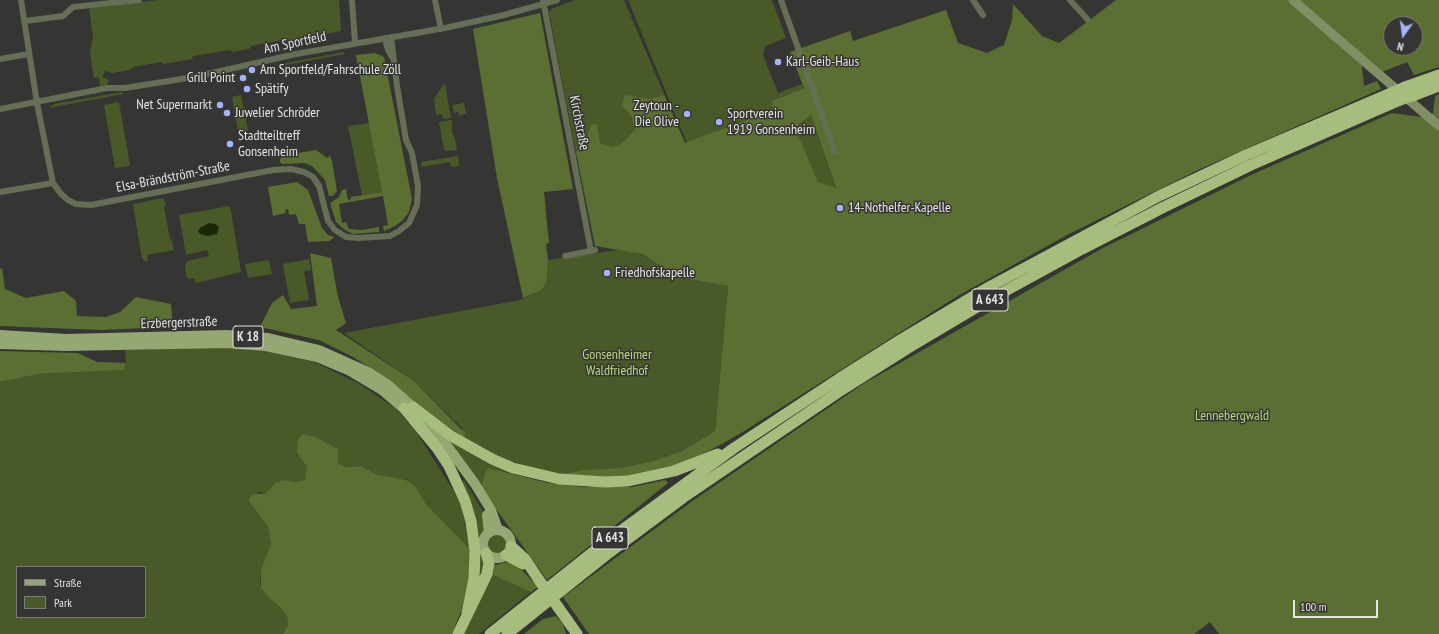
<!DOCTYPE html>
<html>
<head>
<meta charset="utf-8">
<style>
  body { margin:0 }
  #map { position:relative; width:1439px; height:634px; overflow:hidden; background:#353633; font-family:"PT Sans Narrow",sans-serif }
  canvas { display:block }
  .legend { position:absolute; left:16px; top:566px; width:130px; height:52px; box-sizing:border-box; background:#353633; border:1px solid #7b7b79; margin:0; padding:5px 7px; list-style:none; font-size:12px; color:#e3e3e2 }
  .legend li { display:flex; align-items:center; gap:8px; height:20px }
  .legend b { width:20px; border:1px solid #7b7b79 }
  .north { position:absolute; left:1383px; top:16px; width:40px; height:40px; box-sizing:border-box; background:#353633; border:1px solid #7b7b79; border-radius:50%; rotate:194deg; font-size:11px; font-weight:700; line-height:16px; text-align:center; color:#e3e3e2 }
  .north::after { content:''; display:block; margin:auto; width:14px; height:18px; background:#a2b2fd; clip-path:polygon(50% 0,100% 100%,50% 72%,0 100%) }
  .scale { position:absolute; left:1293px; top:600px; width:85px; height:18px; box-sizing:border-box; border:2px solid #e3e3e2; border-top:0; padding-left:5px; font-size:12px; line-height:14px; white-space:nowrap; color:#e3e3e2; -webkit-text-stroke:3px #353633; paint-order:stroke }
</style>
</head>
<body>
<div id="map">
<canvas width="1439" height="634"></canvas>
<ul class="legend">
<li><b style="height:5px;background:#95a772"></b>Straße</li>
<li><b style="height:11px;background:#495927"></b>Park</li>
</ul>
<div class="north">N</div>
<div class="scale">100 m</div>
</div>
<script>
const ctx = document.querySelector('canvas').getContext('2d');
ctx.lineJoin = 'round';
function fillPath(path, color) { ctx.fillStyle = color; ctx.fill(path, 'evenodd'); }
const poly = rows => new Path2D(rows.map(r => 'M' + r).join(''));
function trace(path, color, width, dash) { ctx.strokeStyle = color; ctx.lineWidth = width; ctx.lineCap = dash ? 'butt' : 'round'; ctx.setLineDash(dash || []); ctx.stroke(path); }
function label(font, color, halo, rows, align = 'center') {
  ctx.font = font + ' "PT Sans Narrow",sans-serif'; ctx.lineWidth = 3; ctx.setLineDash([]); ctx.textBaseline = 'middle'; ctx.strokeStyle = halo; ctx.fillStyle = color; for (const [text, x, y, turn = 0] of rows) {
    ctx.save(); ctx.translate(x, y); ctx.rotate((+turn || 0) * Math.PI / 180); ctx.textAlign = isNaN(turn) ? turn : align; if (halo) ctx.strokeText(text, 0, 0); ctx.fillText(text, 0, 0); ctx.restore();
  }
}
fillPath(poly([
  [158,0,339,0,341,31,285,42,282,40,251,46,249,49,233,52,229,50,193,56,192,59,164,64,161,62,133,67,130,70,112,73,105,71,102,77,109,80,107,85,100,86,99,77,94,78,90,53,93,38,89,8],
  [575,0,624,0,685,143,577,158,549,12,551,9],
  [628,0,772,0,786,38,765,46,763,55,778,93,802,84,804,88,772,101,773,110,687,143],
  [344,52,345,54,285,65,285,63],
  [444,84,445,84,451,118,443,119,442,114,436,115,434,99],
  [122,92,123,94,48,108,54,104],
  [241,95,248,130,238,131,232,97],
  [119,102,130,166,115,168,104,105],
  [464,103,466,114,459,116,459,112,454,113,452,105],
  [811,115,836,189,818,182,798,134,799,124],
  [452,120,452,135,454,135,457,150,446,151,444,149,439,122],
  [370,123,382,192,362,195,348,126],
  [458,156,459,166,451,167,450,162,421,167,421,162],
  [163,198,166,205,164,207,170,239,172,241,174,250,147,255,148,261,145,261,142,258,133,204],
  [230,206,241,272,196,283,194,278,187,279,185,267,187,261,209,256,207,250,186,255,179,215],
  [631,248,677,277,728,286,715,431,682,451,653,461,621,468,583,470,561,474,543,471,505,459,481,449,464,438,466,432,414,381,344,333,520,300,542,290,547,281,548,260],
  [309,259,311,270,304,271,309,300,290,303,283,264],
  [269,260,272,274,248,278,245,264],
  [218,347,261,350,314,362,358,383,395,408,415,430,458,498,466,520,470,549,426,504,415,486,406,480,376,474,361,466,345,467,338,463,338,457,300,436,297,453,307,467,305,480,294,482,283,480,275,483,266,493,258,492,254,508,268,527,271,544,260,579,261,588,267,596,282,609,287,616,288,625,283,634,0,634,0,382,39,374,124,370,126,363,125,350],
  [17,567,145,567,145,617,17,617],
  [446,439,485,462,516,474,489,468,485,472,481,488],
  [464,480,484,513,486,530,480,544,486,564,479,585,461,482],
  '488 544a9 9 0 1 1 18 0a9 9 0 1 1-18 0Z',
  [492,571,494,576,499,577,531,592,479,634,463,634]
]), '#495927');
fillPath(poly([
  [1116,0,1439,0,1439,67,1414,75,1407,62,1382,72,1367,58,1362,66,1364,86,1377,81,1381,89,1198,170,1067,235,956,297,741,433,709,451,674,466,636,475,600,479,561,474,583,470,621,468,653,461,682,451,715,431,728,286,677,277,642,254,595,246,576,152,589,144,588,133,592,124,597,125,600,143,613,147,622,143,635,130,631,115,622,106,625,95,650,99,664,95,685,143,773,110,772,101,804,88,790,52,850,31,853,41,946,10,958,43,987,53,1004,45,1012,20,1013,4,1042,36,1059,43],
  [1391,24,1415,24,1415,48,1391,48],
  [811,115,836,188,818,182,798,134,799,124],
  [540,13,573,189,544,192,549,243,546,244,548,260,547,281,542,290,523,298,497,178,473,29],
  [375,53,384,57,412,199,409,212,403,220,395,226,384,231,383,226,388,225,383,196,339,204,342,223,346,222,349,229,362,230,379,227,379,232,353,234,345,230,336,222,330,203,339,197,342,190,346,189,348,200,351,199,351,197,382,192,356,55],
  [1439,94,1439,634,1219,634,1210,622,1194,634,589,634,563,597,691,502,863,384,1101,249,1251,175,1392,113,1422,117,1433,113,1435,96],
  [316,150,327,158,330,156,332,161,337,191,333,196,329,196,325,180,312,166,304,163,282,164,280,162,280,159,285,155],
  [297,182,308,190,322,228,328,235,334,237,330,241,308,242,305,224,299,224,296,214,289,215,288,209,285,210,286,213,273,216,268,187],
  [310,253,331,258,338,297,346,323,336,330,414,381,460,428,466,432,464,438,419,406,390,380,353,357,319,340,260,327,272,303,283,295,291,309,317,306],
  [2,268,5,289,26,298,64,291,76,301,77,316,106,317,120,312,136,297,171,304,172,318,167,327,102,330,0,326,0,269],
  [0,351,78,353,97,362,126,363,124,370,39,374,0,382],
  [304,434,315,437,338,449,338,463,345,467,361,466,376,474,406,480,415,486,426,504,470,549,469,576,462,609,452,634,283,634,288,625,287,616,282,609,267,596,261,588,261,570,271,544,268,527,249,501,251,495,266,493,275,483,283,480,294,482,305,480,307,467,297,453,298,442,300,436],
  [489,468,548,483,584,487,632,487,665,480,668,483,547,580,481,488,485,472],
  [508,562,519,567,538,587,531,592,493,575,494,565],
  [556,616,563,624,566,634,524,634,543,619]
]), '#5b6f32');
fillPath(poly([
  [209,223,215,224,219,227,217,234,208,236,200,234,198,231,200,228]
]), '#1d2706');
trace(poly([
  [21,0,37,103,53,183,61,194,68,200,76,204,91,205,273,170,291,169,304,172,313,177,319,186,328,221,335,230,346,237,358,238,390,236,399,231,409,223,417,205,418,186,412,153,406,140,397,86,391,37],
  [352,0,355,43],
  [435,0,441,29],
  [543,0,591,251],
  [781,0,835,152],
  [973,0,983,15],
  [1070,0,1088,20],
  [25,21,63,16,73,7,139,0],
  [385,38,388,50,392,57],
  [0,59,29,54],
  [0,109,107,88,125,88,194,77,296,54,445,28,504,15,557,0],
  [0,192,53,183],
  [565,256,595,250]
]), '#666f55', 6);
trace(poly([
  [1293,0,1439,126]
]), '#808f66', 9);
trace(poly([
  [0,335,66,339,227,335,268,338,319,350,368,372,387,384,413,407,448,447,475,484,491,510,498,530],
  [0,344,65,346,227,343,266,346,317,357,350,371,382,390,410,414],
  [487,515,489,533],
  '483 544a14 14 0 1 1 28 0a14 14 0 1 1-28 0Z'
]), '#95a772', 10);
trace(poly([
  [1405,87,1439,75],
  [1415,95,1439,86],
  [413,407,451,436,492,459,513,468,559,479,605,482,628,481,674,471,718,454],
  [404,408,437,448,449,466,465,501,471,521,475,551,474,578,467,613],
  [511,546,525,559,539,580],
  [506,555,523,564],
  [558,607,577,634],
  [458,634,487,574,489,563,486,553],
  [490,634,603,544,734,448,840,378,902,339,989,287,1159,196,1246,155,1391,93],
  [507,634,610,552,684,497,843,389,908,348,987,301,1082,249,1164,207,1251,165,1400,100]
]), '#a7bd7d', 11);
trace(poly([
  [1391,93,1405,87],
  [1400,100,1415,95],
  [539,580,558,607]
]), '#a7bd7d', 11);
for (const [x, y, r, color] of [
  [778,62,4,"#a2b2fd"],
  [252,70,4,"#a2b2fd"],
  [243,78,4,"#a2b2fd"],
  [247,89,4,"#a2b2fd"],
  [220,105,4,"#a2b2fd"],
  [227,113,4,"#a2b2fd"],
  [687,114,4,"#a2b2fd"],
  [719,122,4,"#a2b2fd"],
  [230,144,4,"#a2b2fd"],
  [840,208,4,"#a2b2fd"],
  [607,273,4,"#a2b2fd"]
]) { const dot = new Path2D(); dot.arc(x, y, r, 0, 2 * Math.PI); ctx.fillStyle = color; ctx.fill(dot); trace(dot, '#353633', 1.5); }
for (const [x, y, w] of [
  [990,300,36],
  [248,337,30],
  [610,538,36]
]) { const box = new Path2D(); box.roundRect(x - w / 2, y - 11, w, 22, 3); ctx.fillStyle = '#353633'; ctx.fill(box); trace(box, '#e3e3e2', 1); }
label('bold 13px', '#e3e3e2', null, [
  ["A 643",990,300],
  ["K 18",248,337],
  ["A 643",610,538]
]);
label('14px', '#e3e3e2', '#353633', [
  ["Am Sportfeld",295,43,-12],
  ["Kirchstraße",579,123,79],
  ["Elsa-Brändström-Straße",173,177,-11],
  ["Erzbergerstraße",179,323,-2]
]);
label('14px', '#e3e3e2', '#353633', [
  ["Karl-Geib-Haus",786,62],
  ["Am Sportfeld/Fahrschule Zöll",260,70],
  ["Grill Point",235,78,"right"],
  ["Spätify",255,89],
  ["Net Supermarkt",212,105,"right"],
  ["Zeytoun -",679,106,"right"],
  ["Die Olive",679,122,"right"],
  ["Juwelier Schröder",235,113],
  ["Sportverein",727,114],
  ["1919 Gonsenheim",727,130],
  ["Stadtteiltreff",238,136],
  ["Gonsenheim",238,152],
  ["14-Nothelfer-Kapelle",848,208],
  ["Friedhofskapelle",615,273]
], 'left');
label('14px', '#b9d77e', '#353633', [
  ["Gonsenheimer",617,355],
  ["Waldfriedhof",617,371],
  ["Lennebergwald",1232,416]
]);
</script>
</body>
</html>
